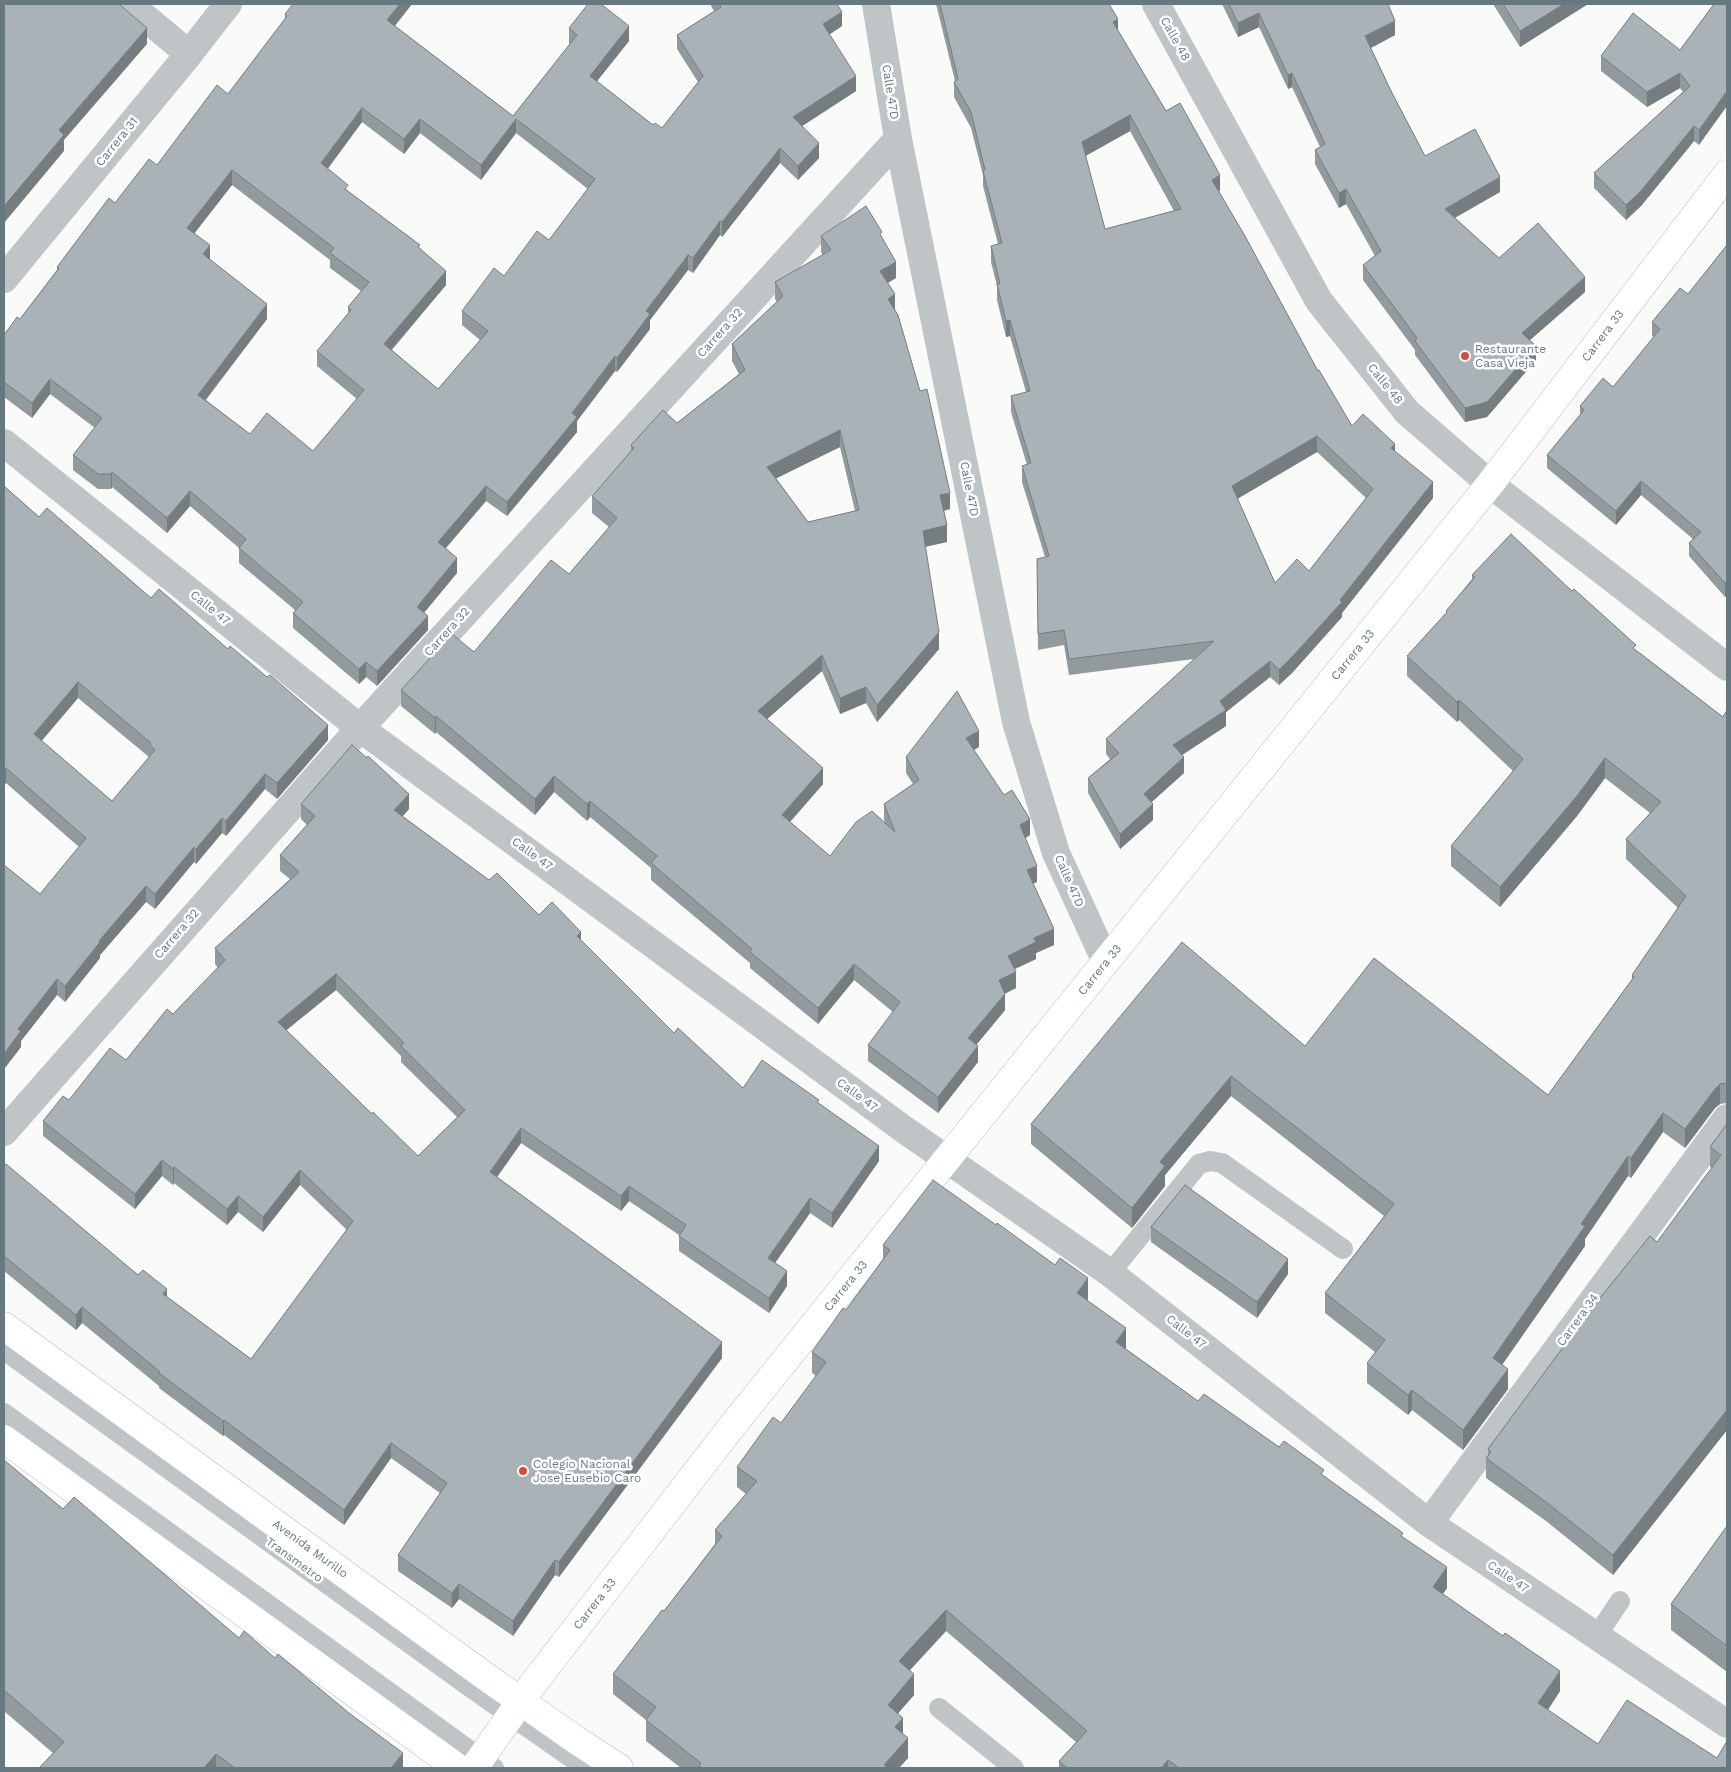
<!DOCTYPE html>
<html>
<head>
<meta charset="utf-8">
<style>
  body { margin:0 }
  #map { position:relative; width:1731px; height:1772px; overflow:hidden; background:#fafaf8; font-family:"Work Sans",sans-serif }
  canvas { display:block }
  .frame { position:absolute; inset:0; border:5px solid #667981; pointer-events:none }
</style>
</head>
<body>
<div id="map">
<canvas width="1731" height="1772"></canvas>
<div class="frame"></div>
</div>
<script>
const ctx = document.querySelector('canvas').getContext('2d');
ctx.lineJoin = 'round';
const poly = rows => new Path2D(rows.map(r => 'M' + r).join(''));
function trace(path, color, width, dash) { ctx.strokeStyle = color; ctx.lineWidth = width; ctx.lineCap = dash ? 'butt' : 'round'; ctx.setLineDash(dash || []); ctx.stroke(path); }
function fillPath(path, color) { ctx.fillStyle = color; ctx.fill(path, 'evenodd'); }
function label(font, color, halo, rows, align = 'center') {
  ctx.font = font + ' "Work Sans",sans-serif'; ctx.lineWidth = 5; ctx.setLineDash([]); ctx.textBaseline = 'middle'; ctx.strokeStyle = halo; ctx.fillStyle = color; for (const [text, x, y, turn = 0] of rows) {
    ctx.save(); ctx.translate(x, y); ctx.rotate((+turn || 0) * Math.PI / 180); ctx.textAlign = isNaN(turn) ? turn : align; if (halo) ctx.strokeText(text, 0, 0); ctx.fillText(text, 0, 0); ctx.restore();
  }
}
const secondary = poly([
  [474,1768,530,1688,729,1430,1490,484,1727,174]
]);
const primary = poly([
  [4,1326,482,1674,576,1740,619,1768],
  [4,1439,458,1768]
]);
trace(secondary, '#b4bbbe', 29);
trace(primary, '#b5bbbe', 29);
trace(poly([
  [1110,1273,1199,1164,1210,1161,1222,1163,1343,1249],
  [4,1350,471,1688,586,1768],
  [4,1413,494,1768],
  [1596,1637,1620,1601],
  [939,1708,1014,1768]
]), '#bfc5c7', 20);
trace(poly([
  [129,4,189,54],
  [876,4,898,139,1016,722,1056,853,1106,962],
  [1156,4,1319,301,1407,412,1490,484,1727,667],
  [4,279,189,54,228,4],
  [4,443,360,728,902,1128,1110,1273,1429,1523,1727,1724],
  [4,1132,360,728,898,139],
  [1429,1523,1727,1118]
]), '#bfc5c7', 28);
trace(secondary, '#fff', 28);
trace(primary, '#fff', 28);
fillPath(poly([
  [293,4,412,4,395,26,513,116,570,44,569,43,569,28,629,41,597,81,653,125,662,128,698,82,677,49,677,35,714,11,710,4,837,4,842,26,829,34,856,91,802,126,819,158,798,180,780,163,722,237,720,235,693,273,688,270,650,320,650,329,617,372,615,371,577,421,577,432,507,516,486,501,446,548,457,573,424,613,428,630,377,686,366,677,359,684,293,628,293,613,295,610,239,563,239,548,190,506,167,533,112,487,111,489,98,489,73,470,73,455,95,428,50,394,32,418,4,397,4,335,20,319,57,270,57,267,115,203,157,165,228,94,285,19,285,14],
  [362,122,404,154,420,133,481,180,516,133,588,189,549,240,504,276,462,311,462,325,480,340,438,389,392,350,446,285,420,248,348,191,327,169],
  [232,185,330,260,330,268,361,291,348,307,348,314,317,351,317,366,357,399,313,451,250,434,206,400,267,319,210,259,194,233],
  [936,4,1109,4,1118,31,1166,111,1220,191,1218,192,1318,371,1352,426,1395,452,1433,498,1342,613,1342,617,1292,673,1279,685,1270,677,1226,712,1226,726,1182,755,1184,773,1151,802,1153,820,1120,849,1088,793,1088,778,1110,759,1106,754,1106,739,1194,659,1069,675,1064,645,1038,650,1037,559,1045,557,1022,482,1022,466,1027,465,1011,412,1011,396,1026,392,1010,336,1006,337,997,300,997,286,991,262,991,246,998,244,983,186,983,175,971,128,954,97,954,82,955,81],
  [1130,131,1174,211,1105,229,1085,156],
  [1317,452,1366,498,1309,571,1275,583,1237,499],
  [1222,4,1388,4,1395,35,1371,48,1391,91,1425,156,1500,192,1455,218,1499,258,1585,292,1530,340,1536,360,1487,417,1465,422,1415,355,1415,350,1363,280,1363,265,1375,256,1346,204,1339,208,1315,164,1315,150,1320,147,1292,87,1288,89,1259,27,1238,37],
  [1493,4,1588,4,1520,47],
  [1714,4,1699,145,1694,141,1641,206,1626,220,1594,188,1594,173,1683,92,1680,88,1647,107,1601,71,1601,56,1680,50],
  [821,236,882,239,896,278,888,283,895,310,950,509,944,511,947,542,925,547,939,649,877,722,866,703,840,714,822,671,767,719,823,784,790,822,830,856,885,823,884,820,884,804,913,784,906,773,906,757,979,747,974,750,1030,835,1025,838,1037,882,1033,884,1054,945,1036,953,1036,959,1015,969,1016,988,1005,994,1005,1010,976,1045,978,1062,938,1113,868,1061,868,1045,893,1012,854,980,818,1024,750,968,750,963,651,880,651,868,590,817,587,821,554,792,535,815,436,732,435,734,401,706,401,690,474,652,569,574,609,527,592,513,592,496,631,451,631,445,677,423,739,374,732,361,732,344,777,302,775,299,775,282,823,255,821,252],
  [840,447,855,511,808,522,776,478],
  [1727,245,1727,595,1725,597,1689,556,1689,543,1693,539,1641,495,1616,525,1547,468,1547,455,1580,415,1580,406,1613,387,1654,337,1652,336,1652,322,1688,294],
  [4,486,39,517,151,598,328,740,277,799,265,789,226,836,222,833,196,864,194,862,155,909,146,902,100,955,100,958,65,1002,57,995,21,1041,21,1047,4,1069,4,865,40,894,79,847,6,783,4,785],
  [78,698,149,757,112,801,41,741],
  [1472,575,1636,650,1723,717,1727,710,1727,1103,1720,1104,1715,1108,1685,1148,1663,1132,1631,1178,1628,1176,1585,1239,1585,1246,1502,1364,1508,1389,1463,1450,1412,1410,1408,1415,1367,1383,1367,1363,1375,1352,1325,1313,1325,1293,1384,1216,1231,1096,1165,1175,1165,1186,1132,1228,1031,1144,1031,1124,1305,1046,1548,1095,1632,979,1632,975,1678,908,1626,859,1626,839,1650,813,1605,778,1577,816,1500,907,1451,866,1451,846,1513,771,1459,720,1457,722,1407,676,1407,656,1446,614,1446,611,1472,579],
  [301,804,409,809,402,817,489,880,539,915,581,940,674,1033,743,1088,819,1104,879,1161,832,1228,810,1213,775,1263,787,1286,769,1313,679,1251,679,1235,629,1201,621,1211,521,1143,497,1177,722,1358,559,1577,555,1575,513,1636,459,1599,452,1608,398,1571,398,1555,440,1493,391,1458,344,1525,224,1435,223,1436,159,1388,159,1386,82,1323,76,1330,4,1271,4,1167,138,1275,251,1359,347,1230,300,1185,263,1232,238,1212,227,1225,174,1183,173,1185,162,1176,135,1209,43,1136,43,1121,69,1100,126,1060,173,1014,218,968,215,964,215,948,290,879,280,871,280,855,307,825,301,819],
  [336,990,401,1056,401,1062,457,1117,418,1156,372,1114,286,1030],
  [1727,1124,1727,1430,1613,1575,1546,1521,1486,1478,1486,1458,1488,1456,1488,1449,1657,1242,1712,1168,1710,1167,1710,1147],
  [1151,1227,1288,1274,1257,1318,1151,1242],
  [883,1245,1088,1299,1087,1300,1126,1349,1198,1401,1279,1447,1324,1476,1403,1537,1447,1588,1443,1594,1560,1691,1548,1710,1598,1744,1727,1768,1059,1768,1059,1761,1076,1742,946,1631,910,1670,914,1695,898,1713,908,1758,899,1768,681,1768,646,1741,646,1720,613,1694,613,1674,664,1611,715,1544,715,1530,746,1494,737,1487,737,1467,781,1423,816,1376,812,1373,812,1352,846,1310,883,1259],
  [4,1460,63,1509,239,1638,403,1768,39,1768,53,1753,4,1711],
  [1727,1526,1727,1672,1671,1630,1671,1604]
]), '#919a9d');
fillPath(poly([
  [400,4,412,4,387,35,387,20],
  [1564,4,1588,4,1520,47,1520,31],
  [842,12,842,26,823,39,823,24],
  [1259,13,1259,27,1238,37,1238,23],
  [1118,19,1118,34,1113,22],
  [1395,21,1395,35,1365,51,1365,36],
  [629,26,629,41,590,90,590,76],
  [147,28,147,44,64,140,64,151,4,223,4,206,59,130],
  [1292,73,1292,87,1288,89,1288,75],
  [1680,73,1680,88,1647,107,1647,92],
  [856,76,856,91,793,132,793,117],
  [1727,91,1727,106,1699,145,1699,130],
  [362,108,362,122,321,178,321,163],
  [1130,115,1130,131,1082,158,1082,142],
  [420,119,420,133,404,154,404,139],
  [516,119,516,133,481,180,481,165],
  [1694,126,1694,141,1641,206,1626,220,1626,205],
  [819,143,819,158,798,180,798,166],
  [780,148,780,163,722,237,722,222],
  [232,170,232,185,187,243,187,228],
  [1220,175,1220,191,1212,195,1212,180],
  [1500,177,1500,192,1445,223,1445,209],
  [1346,189,1346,204,1339,208,1339,193],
  [720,221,720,235,693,273,693,258],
  [210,245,210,260,203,254],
  [688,255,688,270,650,320,650,329,617,372,617,358,646,311],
  [896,262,896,278,880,287,880,271],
  [446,271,446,285,384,358,384,344],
  [1585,277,1585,292,1522,347,1522,333],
  [895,294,895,310,888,315,888,299],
  [267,304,267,319,198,409,198,395],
  [1010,320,1010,336,1006,337,1006,321],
  [1536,346,1536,360,1487,417,1465,422,1465,408],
  [615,356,615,371,577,421,577,432,507,516,507,502],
  [50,379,50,394,32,418,32,403],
  [840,430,840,447,767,483,767,467],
  [1317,436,1317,452,1232,502,1232,486],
  [1395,444,1395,459,1391,448],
  [112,472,112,487,111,489,111,474],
  [1641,481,1641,495,1616,525,1616,511],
  [1433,482,1433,498,1342,613,1342,617,1292,673,1279,685,1279,670,1340,600],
  [486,486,486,501,438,557,438,542],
  [190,491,190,506,167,533,167,518],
  [950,493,950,509,940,511,940,495],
  [947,525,947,542,923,547,923,531],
  [457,558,457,573,417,621,417,607],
  [1727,581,1727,595,1725,597,1725,583],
  [428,616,428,630,377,686,377,671],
  [939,632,939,649,877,722,877,705],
  [822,655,822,671,758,727,758,711],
  [1270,661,1270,677,1226,712,1226,726,1173,761,1173,745,1220,701],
  [366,662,366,677,359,684,359,669],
  [78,682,78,698,34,750,34,734],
  [866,687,866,703,840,714,840,698],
  [1459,700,1459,720,1457,722,1457,702],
  [436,716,436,732,435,734,435,718],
  [328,725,328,740,277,799,277,783],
  [979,731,979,747,966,754,966,738],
  [1184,757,1184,773,1144,809,1144,794],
  [1605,758,1605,778,1577,816,1500,907,1500,887],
  [6,768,6,783,4,785,4,770],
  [823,768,823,784,782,831,782,815],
  [265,774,265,789,226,836,226,821],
  [554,776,554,792,535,815,535,799],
  [409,794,409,809,394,826,394,810],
  [590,801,590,817,587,821,587,804],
  [1153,804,1153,820,1120,849,1120,834],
  [222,818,222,833,196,864,196,849],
  [1030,819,1030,835,1020,842,1020,825],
  [194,847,194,862,155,909,155,894],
  [1037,866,1037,882,1027,886,1027,870],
  [146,886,146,902,100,955,100,958,65,1002,65,986,99,941],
  [1054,929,1054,945,1036,953,1036,959,1008,972,1008,956,1034,938],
  [581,932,581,947,577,936],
  [854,964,854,980,818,1024,818,1008],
  [1016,972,1016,988,999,996,999,980],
  [336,974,336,990,278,1037,278,1022],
  [57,979,57,995,21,1041,21,1047,4,1069,4,1054,18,1029],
  [1005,994,1005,1010,968,1055,968,1038],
  [978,1046,978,1062,938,1113,938,1097],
  [1231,1076,1231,1096,1165,1175,1165,1186,1132,1228,1132,1208,1160,1162],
  [1720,1084,1720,1104,1715,1108,1685,1148,1685,1129,1715,1089],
  [1663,1113,1663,1132,1631,1178,1631,1158],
  [521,1128,521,1143,490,1187,490,1172],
  [879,1146,879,1161,832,1228,832,1213],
  [1628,1156,1628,1176,1585,1239,1585,1246,1493,1378,1493,1358,1581,1224],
  [162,1160,162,1176,135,1209,135,1194],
  [174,1167,174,1183,173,1185,173,1169],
  [300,1170,300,1185,263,1232,263,1217],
  [629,1186,629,1201,621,1211,621,1196],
  [238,1196,238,1212,227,1225,227,1209],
  [810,1198,810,1213,768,1273,768,1258],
  [1288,1259,1288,1274,1257,1318,1257,1302],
  [787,1271,787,1286,769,1313,769,1298],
  [1088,1278,1088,1299,1077,1314,1077,1293],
  [167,1289,167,1305,163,1294],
  [82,1307,82,1323,76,1330,76,1315],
  [1126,1328,1126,1349,1116,1342],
  [722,1342,722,1358,559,1577,559,1562],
  [1508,1369,1508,1389,1463,1450,1463,1430],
  [1412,1390,1412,1410,1408,1415,1408,1395],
  [1727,1410,1727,1430,1613,1575,1613,1555],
  [224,1420,224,1435,223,1436,223,1421],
  [391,1443,391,1458,344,1525,344,1510],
  [555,1560,555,1575,513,1636,513,1621],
  [1447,1567,1447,1588,1433,1608,1433,1587],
  [459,1584,459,1599,452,1608,452,1593],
  [946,1610,946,1631,899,1682,899,1661],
  [1560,1671,1560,1691,1538,1724,1538,1703],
  [914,1674,914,1695,888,1725,888,1705],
  [903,1718,903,1738,895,1727],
  [908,1738,908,1758,899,1768,884,1768,884,1765],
  [403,1753,403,1768,391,1768],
  [216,1754,216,1768,204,1768],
  [1168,1760,1168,1768,1161,1768]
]), '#767d80');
const building = poly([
  [4,4,119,4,147,28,59,130,64,135,4,206,4,4],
  [293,4,400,4,387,20,513,116,577,35,569,28,588,4,601,4,629,26,590,76,653,125,655,123,662,128,703,76,677,35,721,7,719,4,837,4,842,12,823,24,856,76,793,117,819,143,798,166,780,148,722,222,720,221,693,258,688,255,646,311,650,314,617,358,615,356,572,413,577,417,507,502,486,486,438,542,457,558,417,607,428,616,377,671,366,662,359,669,293,613,303,602,239,548,246,539,190,491,167,518,112,472,111,474,98,474,73,455,102,418,50,379,32,403,4,382,4,335,17,317,20,319,59,268,57,267,109,198,115,203,149,159,157,165,217,85,228,94,287,16,285,14,293,4],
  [362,108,404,139,420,119,481,165,516,119,595,179,549,240,537,231,504,276,494,268,462,311,488,331,438,389,384,344,446,271,418,247,420,245,345,189,348,185,321,163,362,108],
  [232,170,334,248,330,253,369,282,348,307,351,310,317,351,364,390,313,451,267,413,250,434,198,395,267,304,203,254,210,245,187,228,232,170],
  [940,4,1109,4,1118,19,1113,22,1166,111,1180,103,1220,175,1212,180,1245,236,1318,371,1319,370,1352,426,1363,414,1395,444,1391,448,1433,482,1340,600,1342,602,1292,657,1279,670,1270,661,1220,701,1226,710,1173,745,1184,757,1144,794,1153,804,1120,834,1088,778,1119,753,1106,739,1214,641,1069,659,1064,630,1038,634,1037,559,1049,556,1022,466,1031,463,1011,396,1030,391,1010,320,1006,321,997,284,1000,284,991,246,1002,243,983,171,985,170,971,112,954,82,958,79,940,4],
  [1130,115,1181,209,1105,229,1082,142,1130,115],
  [1317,436,1373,489,1309,571,1297,559,1275,583,1232,486,1317,436],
  [1229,4,1388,4,1395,21,1365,36,1391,91,1425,156,1475,129,1500,177,1445,209,1499,258,1538,223,1585,277,1522,333,1536,346,1487,402,1465,408,1415,341,1417,338,1363,265,1381,251,1346,189,1339,193,1315,150,1325,144,1292,73,1288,75,1259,13,1238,23,1229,4],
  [1503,4,1564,4,1520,31,1503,4],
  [1714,4,1727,4,1727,91,1699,130,1694,126,1641,191,1626,205,1594,173,1690,86,1680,73,1647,92,1601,56,1633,13,1680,50,1714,4],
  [866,206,882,232,880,234,896,262,880,271,895,294,888,299,898,315,920,391,927,389,950,493,940,495,947,525,923,531,939,632,877,705,866,687,840,698,822,655,758,711,823,768,782,815,830,856,856,822,872,811,895,832,884,804,919,780,906,757,957,691,979,731,966,738,1004,795,1012,790,1030,819,1020,825,1037,866,1027,870,1054,929,1034,938,1036,942,1008,956,1016,972,999,980,1005,994,968,1038,978,1046,938,1097,868,1045,900,1002,854,964,818,1008,750,952,752,949,651,863,657,856,590,801,587,804,554,776,535,799,436,716,435,718,401,690,452,634,474,652,551,560,569,574,617,518,592,496,634,448,631,445,663,410,677,423,745,370,732,344,783,296,775,282,831,250,821,236,866,206],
  [840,430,859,510,808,522,767,467,840,430],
  [1727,245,1727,581,1725,583,1689,543,1701,532,1641,481,1616,511,1547,455,1584,410,1580,406,1603,378,1613,387,1660,329,1652,322,1680,288,1688,294,1727,245],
  [4,486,39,517,47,508,151,598,159,589,228,649,230,646,267,677,270,675,328,725,277,783,265,774,226,821,222,818,196,849,194,847,155,894,146,886,99,941,100,942,65,986,57,979,18,1029,21,1031,4,1054,4,865,40,894,86,838,6,768,4,770,4,486],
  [78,682,151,743,150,745,155,750,112,801,34,734,78,682],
  [1511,534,1572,591,1574,589,1636,645,1633,648,1723,717,1727,710,1727,1083,1720,1084,1715,1089,1685,1129,1663,1113,1631,1158,1628,1156,1581,1224,1585,1226,1493,1358,1508,1369,1463,1430,1412,1390,1408,1395,1367,1363,1385,1340,1325,1293,1394,1204,1231,1076,1160,1162,1165,1166,1132,1208,1031,1124,1182,942,1305,1046,1374,958,1548,1095,1634,977,1632,975,1686,896,1626,839,1661,802,1605,758,1577,796,1500,887,1451,846,1523,759,1459,700,1457,702,1407,656,1447,612,1446,611,1475,577,1472,575,1511,534],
  [352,745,367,758,368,756,409,794,394,810,489,880,497,873,539,915,552,902,581,932,577,936,674,1033,678,1028,743,1088,762,1060,819,1100,817,1102,879,1146,832,1213,810,1198,768,1258,787,1271,769,1298,679,1236,686,1225,629,1186,621,1196,521,1128,490,1172,722,1342,559,1562,555,1560,513,1621,459,1584,452,1593,398,1555,447,1483,391,1443,344,1510,224,1420,223,1421,159,1373,160,1372,82,1307,76,1315,4,1256,4,1167,6,1164,138,1275,143,1270,167,1289,163,1294,251,1359,353,1221,300,1170,263,1217,238,1196,227,1209,174,1167,173,1169,162,1160,135,1194,43,1121,63,1096,69,1100,110,1048,126,1060,167,1009,173,1014,225,960,215,948,299,872,280,855,315,816,301,804,352,745],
  [336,974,404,1043,401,1046,465,1110,418,1156,373,1112,372,1114,278,1022,336,974],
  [1727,1124,1727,1410,1613,1555,1546,1502,1486,1458,1491,1452,1488,1449,1592,1308,1650,1236,1657,1242,1721,1155,1710,1147,1727,1124],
  [933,1180,996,1225,997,1223,1055,1265,1060,1258,1088,1278,1077,1293,1126,1328,1116,1342,1198,1401,1204,1394,1279,1447,1284,1441,1324,1470,1321,1474,1403,1533,1401,1536,1447,1567,1433,1587,1503,1636,1505,1633,1560,1671,1538,1703,1598,1744,1627,1700,1717,1758,1727,1741,1727,1768,1179,1768,1168,1760,1161,1768,1067,1768,1059,1761,1087,1731,946,1610,899,1661,914,1674,888,1705,903,1718,895,1727,908,1738,884,1765,888,1768,702,1768,699,1766,701,1763,646,1720,656,1707,613,1674,662,1610,664,1611,722,1536,715,1530,757,1481,737,1467,773,1417,781,1423,826,1362,812,1352,843,1308,846,1310,890,1250,883,1245,933,1180],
  [1185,1185,1288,1259,1257,1302,1151,1227,1185,1185],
  [4,1460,63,1509,74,1497,239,1638,244,1631,275,1658,278,1654,349,1713,403,1753,391,1768,235,1768,216,1754,204,1768,39,1768,64,1742,4,1690,4,1460],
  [1727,1526,1727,1646,1671,1604,1727,1526]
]);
fillPath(building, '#a9b3b7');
trace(building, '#767d80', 1);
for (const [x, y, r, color] of [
  [1465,356,5,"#da4838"],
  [523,1471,5,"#da4838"]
]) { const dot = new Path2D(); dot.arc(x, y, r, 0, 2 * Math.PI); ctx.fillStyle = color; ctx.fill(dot); trace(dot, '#fff', 2); }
label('12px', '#667981', '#fff', [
  ["Calle 48",1175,39,61],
  ["Calle 47D",890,92,81],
  ["Carrera 31",117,142,-51],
  ["Carrera 32",720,333,-48],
  ["Carrera 33",1603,336,-53],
  ["Calle 48",1385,384,51],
  ["Calle 47D",969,489,79],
  ["Calle 47",210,608,39],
  ["Carrera 32",447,632,-48],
  ["Carrera 33",1353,655,-51],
  ["Calle 47",532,854,36],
  ["Calle 47D",1069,881,66],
  ["Carrera 32",177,934,-49],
  ["Carrera 33",1100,970,-51],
  ["Calle 47",857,1095,36],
  ["Carrera 33",846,1286,-51],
  ["Carrera 34",1578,1320,-54],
  ["Calle 47",1186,1332,38],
  ["Avenida Murillo",310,1549,36],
  ["Transmetro",294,1560,36],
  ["Calle 47",1508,1577,34],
  ["Carrera 33",595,1604,-52]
]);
label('12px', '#667981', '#fff', [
  ["Restaurante",1475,349],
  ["Casa Vieja",1475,363],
  ["Colegio Nacional",533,1464],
  ["Jose Eusebio Caro",533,1478]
], 'left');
</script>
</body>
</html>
